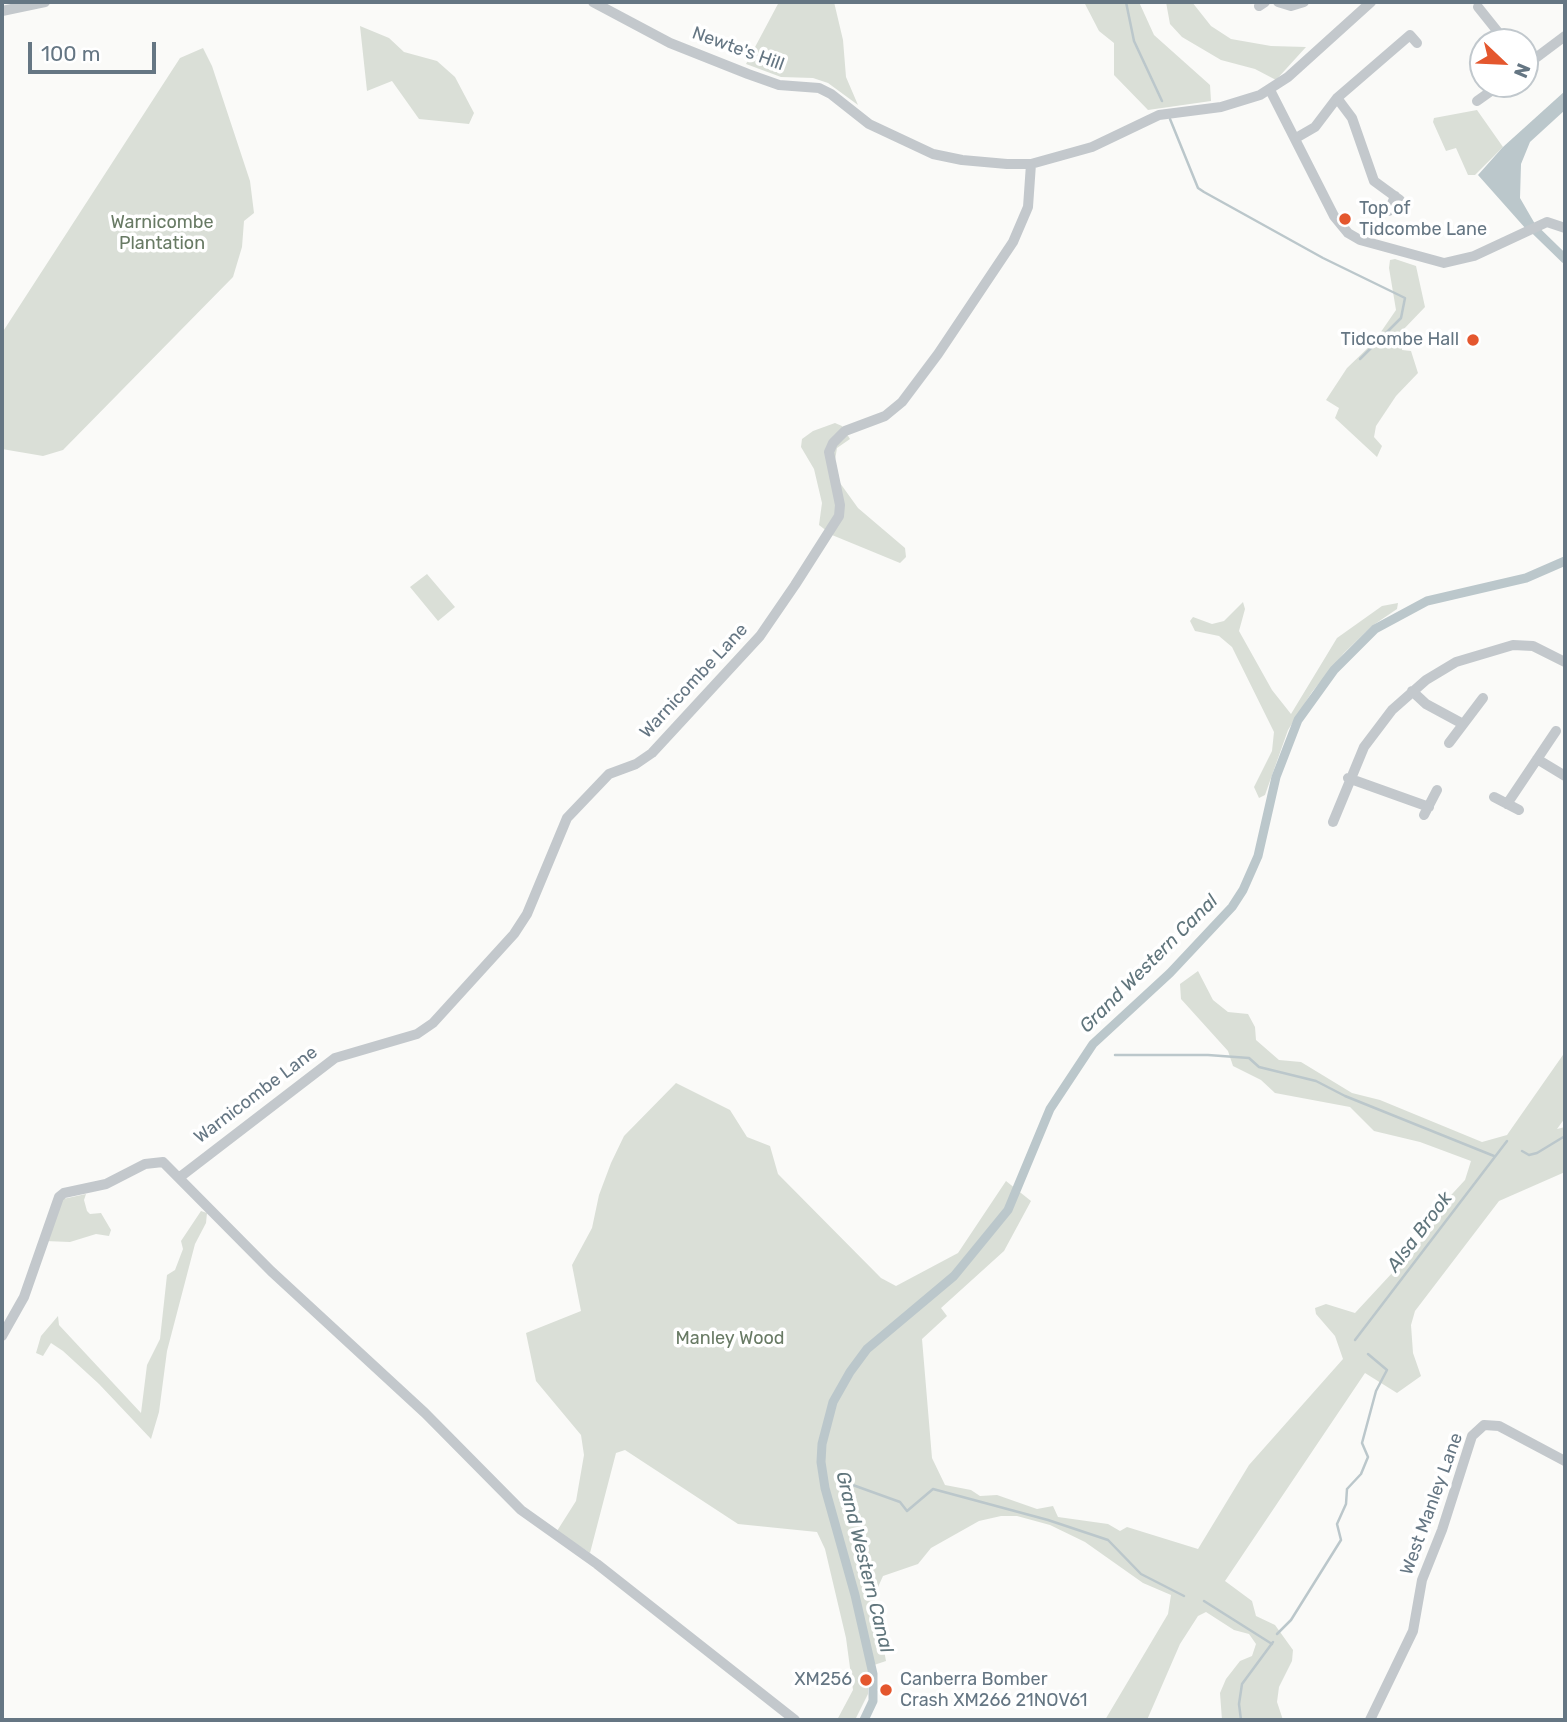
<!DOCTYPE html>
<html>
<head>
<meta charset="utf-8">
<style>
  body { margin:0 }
  #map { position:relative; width:1567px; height:1722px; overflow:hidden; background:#fafaf8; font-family:Rubik,sans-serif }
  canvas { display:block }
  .frame { position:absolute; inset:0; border:4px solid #657683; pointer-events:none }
  .north { position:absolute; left:1469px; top:28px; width:70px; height:70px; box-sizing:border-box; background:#fff; border:2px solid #c1c8cd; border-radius:50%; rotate:113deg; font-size:19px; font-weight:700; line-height:28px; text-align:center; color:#657683 }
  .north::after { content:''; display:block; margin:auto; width:24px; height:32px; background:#e4572e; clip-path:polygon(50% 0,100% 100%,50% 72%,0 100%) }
  .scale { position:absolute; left:28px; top:42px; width:128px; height:32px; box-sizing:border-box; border:4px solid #657683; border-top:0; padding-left:9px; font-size:21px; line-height:24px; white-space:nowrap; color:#657683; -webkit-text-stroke:5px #fff; paint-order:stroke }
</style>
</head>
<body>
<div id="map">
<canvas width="1567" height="1722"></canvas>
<div class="frame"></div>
<div class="north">N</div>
<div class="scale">100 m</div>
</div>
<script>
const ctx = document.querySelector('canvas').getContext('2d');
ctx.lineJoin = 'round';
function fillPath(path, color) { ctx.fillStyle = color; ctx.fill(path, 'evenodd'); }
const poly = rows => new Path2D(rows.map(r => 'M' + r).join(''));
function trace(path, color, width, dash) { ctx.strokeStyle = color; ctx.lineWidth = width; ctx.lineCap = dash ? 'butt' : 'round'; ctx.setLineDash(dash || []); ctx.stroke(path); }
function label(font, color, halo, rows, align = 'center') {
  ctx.font = font + ' Rubik,sans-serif'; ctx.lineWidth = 7; ctx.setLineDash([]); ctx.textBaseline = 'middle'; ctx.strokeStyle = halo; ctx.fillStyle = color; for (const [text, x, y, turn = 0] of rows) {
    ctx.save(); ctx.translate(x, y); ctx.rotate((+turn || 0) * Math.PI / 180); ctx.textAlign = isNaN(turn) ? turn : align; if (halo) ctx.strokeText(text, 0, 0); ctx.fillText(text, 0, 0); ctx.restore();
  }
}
fillPath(poly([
  [779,2,834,2,843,40,846,77,858,105,828,83,813,78,781,77,746,64],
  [1084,2,1139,2,1154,35,1210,85,1211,101,1148,110,1114,75,1114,43,1099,31],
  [1166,2,1192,2,1211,26,1231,39,1271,46,1306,47,1276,80,1255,69,1221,60,1182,37,1170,24],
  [360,26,389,38,404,52,437,61,455,77,474,113,469,124,419,119,392,81,367,91],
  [203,48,212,66,250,181,254,213,244,221,242,247,233,277,63,450,43,456,2,449,2,333,180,58],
  [1477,110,1503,147,1475,175,1468,175,1456,148,1446,151,1433,122,1434,118],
  [1395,259,1416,266,1425,307,1402,331,1402,350,1411,351,1418,373,1396,396,1376,426,1374,437,1382,446,1377,457,1335,418,1339,408,1326,400,1347,368,1374,342,1396,310,1389,268,1390,260],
  [835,423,842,426,850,439,837,448,835,460,840,483,858,508,905,548,906,557,900,563,832,535,819,525,822,503,814,469,801,447,802,439,813,431],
  [427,574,455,607,438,621,410,587],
  [1243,602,1245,609,1239,631,1272,690,1291,714,1337,638,1382,606,1398,603,1397,609,1372,626,1344,653,1312,692,1288,730,1265,795,1259,798,1254,787,1272,751,1274,732,1232,647,1219,636,1195,631,1190,621,1193,617,1212,624,1224,621],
  [1198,971,1213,1000,1228,1012,1248,1014,1255,1027,1256,1040,1279,1060,1301,1062,1352,1093,1380,1100,1482,1142,1507,1135,1565,1052,1565,1118,1557,1129,1565,1127,1565,1172,1499,1201,1415,1311,1411,1325,1413,1353,1421,1376,1397,1393,1365,1373,1225,1581,1252,1601,1256,1616,1275,1625,1293,1650,1292,1661,1279,1687,1277,1702,1283,1720,1222,1720,1220,1693,1226,1679,1240,1661,1252,1656,1256,1644,1249,1634,1234,1630,1206,1612,1198,1616,1180,1644,1147,1720,1105,1720,1168,1614,1171,1595,1143,1583,1085,1542,1050,1525,1017,1516,1001,1516,979,1521,931,1548,918,1564,883,1576,874,1596,886,1661,868,1667,868,1694,855,1720,837,1720,853,1690,846,1638,825,1549,817,1532,738,1524,625,1450,616,1453,590,1553,557,1531,576,1501,584,1455,581,1435,536,1381,526,1333,581,1311,572,1265,592,1228,599,1195,611,1163,624,1136,676,1083,730,1110,747,1137,770,1146,778,1174,881,1278,896,1286,958,1253,1006,1181,1031,1201,1004,1251,941,1308,947,1316,922,1339,932,1458,945,1485,971,1490,980,1496,997,1495,1037,1509,1053,1506,1058,1517,1108,1524,1120,1531,1127,1527,1198,1549,1249,1465,1343,1359,1335,1336,1316,1314,1315,1308,1326,1304,1355,1313,1431,1231,1441,1206,1465,1180,1471,1161,1420,1142,1374,1131,1350,1107,1275,1093,1261,1080,1233,1066,1228,1051,1181,999,1180,984],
  [86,1194,84,1200,87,1211,90,1214,101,1213,111,1230,109,1236,96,1234,70,1242,45,1241,63,1199],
  [201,1211,207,1213,206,1223,195,1244,167,1351,159,1412,151,1439,99,1384,63,1351,51,1343,43,1356,36,1353,41,1336,58,1316,59,1325,141,1413,147,1365,160,1339,167,1275,175,1270,183,1249,181,1241]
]), '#dadfd7');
fillPath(poly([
  [1565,91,1565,110,1530,142,1521,164,1520,198,1535,224,1526,229,1478,175,1503,147]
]), '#bbc7cb');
trace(poly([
  [1126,2,1134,41,1162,101],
  [1170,119,1198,188,1204,192,1323,258,1405,298,1401,318,1360,359],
  [1115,1055,1208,1055,1249,1058,1259,1067,1316,1081,1345,1096,1494,1156],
  [1522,1151,1529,1155,1537,1153,1565,1136],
  [1355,1340,1507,1141],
  [850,1484,900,1502,907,1511,933,1489,1048,1520,1108,1540,1141,1574,1184,1596],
  [1204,1601,1272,1644],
  [1277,1634,1291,1620,1341,1540,1337,1524,1346,1504,1347,1489,1361,1474,1368,1457,1362,1443,1376,1391,1387,1370,1368,1354],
  [1241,1720,1239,1704,1242,1684,1273,1642]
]), '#bbc7cb', 2.5);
trace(poly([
  [1529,224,1565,259],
  [864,1720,873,1701,873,1674,855,1595,825,1488,821,1462,822,1444,833,1402,850,1372,867,1349,954,1276,1008,1210,1050,1109,1093,1044,1170,973,1232,907,1243,890,1258,856,1276,777,1298,720,1334,670,1375,629,1427,601,1526,578,1565,561]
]), '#bbc7cb', 9);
trace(poly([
  [593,2,670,43,748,74,779,85,819,88,831,94,869,124,933,154,962,160,1007,164,1031,164,1092,147,1159,115,1221,107,1260,95,1288,77,1371,2],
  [1278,2,1291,6,1304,2],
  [1259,6,1265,2],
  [1478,7,1506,42],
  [2,11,45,2],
  [1525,66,1565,36],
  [1270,90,1334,216,1348,233,1360,240,1444,263,1474,256,1547,222,1565,228],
  [1337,98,1352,118,1374,181,1400,200],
  [1477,101,1501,84],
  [1296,138,1315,127,1337,98,1410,35,1417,43],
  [1389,211,1395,196],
  [1412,691,1426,704,1463,724],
  [1449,743,1483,698],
  [1537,759,1565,776],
  [1348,778,1429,807],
  [1494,797,1519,810],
  [1507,804,1556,731],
  [1424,815,1437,790],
  [1333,822,1364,747,1392,710,1426,680,1456,662,1513,645,1533,646,1565,662],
  [180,1177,335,1058,417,1034,433,1023,514,934,527,914,567,818,609,774,636,764,652,753,760,636,795,585,839,516,840,505,829,452,833,443,845,431,885,416,902,402,938,354,1013,242,1028,207,1031,164],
  [2,1336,24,1297,59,1197,64,1193,106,1184,145,1164,163,1162,271,1271,425,1413,521,1510,597,1564,795,1720],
  [1370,1720,1413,1631,1422,1580,1442,1530,1472,1436,1484,1425,1499,1426,1565,1461]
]), '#c3c8cc', 10);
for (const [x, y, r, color] of [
  [1345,219,7,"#e4572e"],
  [1473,340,7,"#e4572e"],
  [866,1680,7,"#e4572e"],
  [886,1690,7,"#e4572e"]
]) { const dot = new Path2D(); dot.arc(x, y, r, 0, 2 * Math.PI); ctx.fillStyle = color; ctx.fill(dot); trace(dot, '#fff', 2.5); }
label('18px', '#657683', '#fff', [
  ["Newte's Hill",738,49,20],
  ["Warnicombe Lane",694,681,-47],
  ["Warnicombe Lane",256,1095,-37],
  ["West Manley Lane",1432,1504,-70]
]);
label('18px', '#657683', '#fff', [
  ["Top of",1359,209],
  ["Tidcombe Lane",1359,230],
  ["Tidcombe Hall",1459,340,"right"],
  ["XM256",852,1680,"right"],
  ["Canberra Bomber",900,1680],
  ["Crash XM266 21NOV61",900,1701]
], 'left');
label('18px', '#687a64', '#fff', [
  ["Warnicombe",162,223],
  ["Plantation",162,244],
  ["Manley Wood",730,1339]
]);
label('italic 19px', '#60757c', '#fff', [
  ["Grand Western Canal",1149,964,-45],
  ["Alsa Brook",1420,1232,-53],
  ["Grand Western Canal",864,1562,76]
]);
</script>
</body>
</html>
